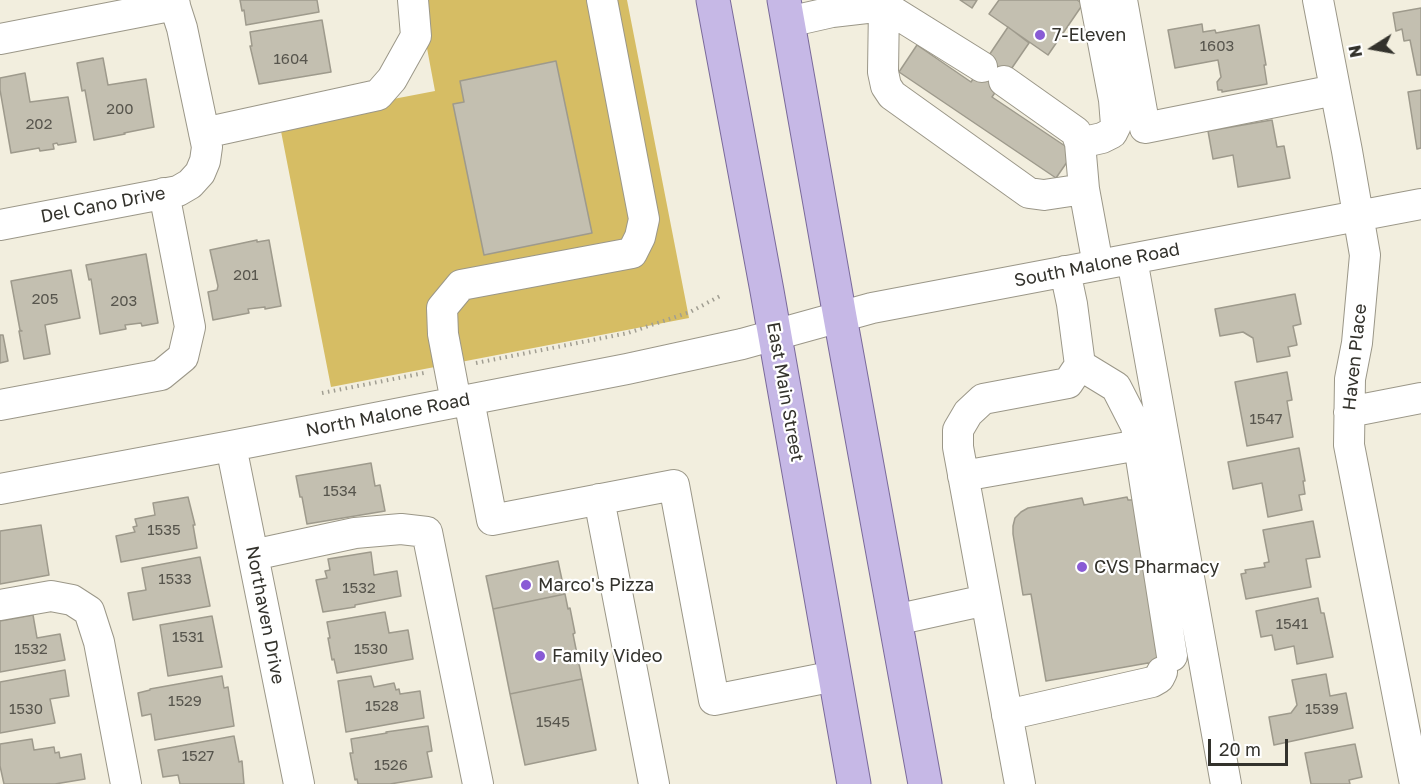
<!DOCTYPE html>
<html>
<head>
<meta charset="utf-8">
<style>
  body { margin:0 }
  #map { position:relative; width:1421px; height:784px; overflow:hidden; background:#f2eede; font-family:"Golos Text",sans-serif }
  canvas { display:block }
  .north { position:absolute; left:1343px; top:18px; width:60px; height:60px; -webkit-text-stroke:4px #fff; paint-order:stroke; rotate:259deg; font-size:16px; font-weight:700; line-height:24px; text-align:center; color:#33322c }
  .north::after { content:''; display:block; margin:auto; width:21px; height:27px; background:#33322c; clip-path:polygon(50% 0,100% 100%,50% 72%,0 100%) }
  .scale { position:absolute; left:1208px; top:739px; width:80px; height:27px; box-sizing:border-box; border:3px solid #33322c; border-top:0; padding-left:8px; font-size:18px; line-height:21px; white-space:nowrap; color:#33322c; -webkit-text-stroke:4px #fff; paint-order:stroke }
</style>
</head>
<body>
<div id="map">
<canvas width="1421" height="784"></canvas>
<div class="north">N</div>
<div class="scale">20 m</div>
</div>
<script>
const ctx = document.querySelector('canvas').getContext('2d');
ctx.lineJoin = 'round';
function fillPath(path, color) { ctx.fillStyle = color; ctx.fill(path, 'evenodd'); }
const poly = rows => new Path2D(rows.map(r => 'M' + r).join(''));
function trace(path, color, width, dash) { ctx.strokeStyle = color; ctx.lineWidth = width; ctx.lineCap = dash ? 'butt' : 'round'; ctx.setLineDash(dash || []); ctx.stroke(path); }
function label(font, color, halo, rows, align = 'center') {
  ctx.font = font + ' "Golos Text",sans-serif'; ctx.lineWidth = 4.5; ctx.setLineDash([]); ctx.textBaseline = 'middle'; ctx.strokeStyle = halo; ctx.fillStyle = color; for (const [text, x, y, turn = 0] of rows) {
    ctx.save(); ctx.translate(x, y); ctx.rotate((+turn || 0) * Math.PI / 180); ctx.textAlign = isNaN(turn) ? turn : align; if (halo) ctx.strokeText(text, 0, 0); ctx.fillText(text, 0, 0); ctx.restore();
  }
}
fillPath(poly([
  [418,0,627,0,689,318,331,387,279,121,435,91]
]), '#d6bd64');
const building = poly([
  [240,0,317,0,319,12,246,25,244,10,242,11,240,0],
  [960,0,977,0,972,8,960,0],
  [999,0,1077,0,1083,4,1048,55,989,14,999,0],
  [1421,8,1421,75,1417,75,1410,40,1404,41,1402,29,1396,31,1393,13,1421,8],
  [322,20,331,72,259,84,250,46,252,46,250,32,322,20],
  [1202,24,1203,32,1215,30,1216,33,1259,25,1266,65,1264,65,1267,84,1222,92,1222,90,1218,90,1217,82,1221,77,1218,60,1175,68,1168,30,1202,24],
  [1008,27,1029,43,992,97,1074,152,1056,178,899,72,917,45,971,82,1008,27],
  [103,58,108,85,146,79,154,127,124,133,125,134,94,140,85,90,82,91,77,63,103,58],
  [556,61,592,233,484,255,453,104,464,102,460,81,556,61],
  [25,73,30,102,68,97,76,142,58,145,57,143,53,144,54,149,40,151,39,148,11,153,0,90,0,78,25,73],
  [1421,90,1421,148,1417,149,1408,92,1421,90],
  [1272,120,1277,147,1284,146,1290,178,1238,187,1233,155,1213,159,1208,131,1272,120],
  [257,240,257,242,269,240,281,306,265,309,265,307,248,309,249,313,213,320,208,292,217,290,218,286,210,250,257,240],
  [146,254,158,323,142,326,141,323,125,325,126,329,100,334,91,279,89,280,86,265,146,254],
  [71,270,80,318,45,325,50,354,24,359,19,331,22,331,20,330,11,281,71,270],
  [1295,294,1301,324,1293,326,1297,345,1288,347,1290,356,1257,362,1253,338,1243,332,1220,336,1215,309,1295,294],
  [0,335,3,335,8,361,0,363,0,335],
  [1287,372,1292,400,1287,401,1293,437,1247,446,1235,382,1287,372],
  [1299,448,1305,481,1303,481,1305,494,1299,495,1302,510,1268,517,1262,483,1233,489,1228,462,1299,448],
  [371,463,375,486,380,485,385,511,307,524,302,497,300,497,296,476,371,463],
  [188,497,195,525,193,525,197,548,121,562,116,536,135,532,133,527,137,526,135,519,155,515,153,503,188,497],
  [1127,497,1128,500,1134,500,1167,675,1148,663,1046,681,1031,594,1023,595,1013,534,1013,526,1015,518,1021,512,1028,508,1082,498,1084,505,1127,497],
  [1313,521,1320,557,1306,559,1311,587,1246,599,1241,574,1246,573,1245,570,1265,567,1264,563,1269,562,1263,530,1313,521],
  [41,525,49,575,0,584,0,531,41,525],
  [371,552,374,575,397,571,401,596,355,605,355,607,323,612,316,580,327,578,325,571,330,570,328,559,371,552],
  [200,557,210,606,133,620,128,593,146,590,142,568,200,557],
  [558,561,565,594,493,609,486,576,558,561],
  [565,594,568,609,570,608,575,633,573,634,582,679,510,694,493,609,565,594],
  [1318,598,1321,613,1324,613,1333,657,1297,664,1294,646,1275,650,1272,635,1261,637,1256,611,1318,598],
  [385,612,389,633,408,630,413,659,337,673,334,659,332,660,328,638,330,638,327,622,385,612],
  [33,615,37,638,60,634,65,660,0,672,0,621,33,615],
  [212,616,222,667,168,676,160,625,212,616],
  [65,670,69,696,50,699,55,723,0,733,0,682,65,670],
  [1326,674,1330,696,1346,693,1353,728,1274,745,1269,717,1291,713,1297,705,1292,680,1326,674],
  [222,676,224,688,228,687,234,726,155,740,151,714,142,716,138,693,150,690,150,689,222,676],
  [371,676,374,687,394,683,396,690,399,689,400,694,420,691,424,718,346,732,338,681,371,676],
  [582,679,596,750,525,765,510,694,582,679],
  [428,726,432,751,427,752,432,777,390,784,358,784,357,779,355,780,350,753,353,753,351,739,387,733,386,732,428,726],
  [234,736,239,762,242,761,244,784,180,784,178,775,163,777,158,750,234,736],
  [32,739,34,750,54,747,55,753,59,752,60,758,81,754,85,779,55,784,4,784,0,766,0,744,32,739],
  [1355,744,1362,777,1349,780,1350,784,1311,784,1305,753,1355,744]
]);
fillPath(building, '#c3bfb0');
trace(building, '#9e9a8c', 1.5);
const minor = poly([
  [883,0,884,6,982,67],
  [1122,0,1145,128,1335,90],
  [1318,0,1347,151,1365,255,1357,343,1350,379,1349,445,1415,784],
  [788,22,832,12,884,6,883,72,886,86,892,95,1029,193,1044,195,1084,189,1098,265],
  [0,39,175,5],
  [1004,81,1076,132,1080,143,1084,189],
  [204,133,378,95,392,79,416,36,413,0],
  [1080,143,1102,138,1112,133,1116,125,1114,100,1095,0],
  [0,225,178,191,190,184,200,173,205,161,207,147,182,28,173,0],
  [1132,259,1226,784],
  [1065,271,1072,304,1080,365,1116,387,1136,426,1172,656],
  [469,400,492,520,674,485,714,700,835,676],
  [456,402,443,334,442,308,461,285,632,253,640,237,644,219,602,0],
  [0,405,161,375,183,357,190,327,164,193],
  [1349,412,1421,398],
  [231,446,299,784],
  [963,476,1139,445],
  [0,489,231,446,627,369,742,344,872,308,1421,204],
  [599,499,654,784],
  [253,555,355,533,401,529,427,532,478,784],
  [0,605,51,596,72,600,89,611,99,642,126,784],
  [895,620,986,600],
  [1007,715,1152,682,1159,678,1162,672],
  [1020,784,958,447,958,430,968,413,983,399,1068,383,1080,365]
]);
const major = poly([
  [713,0,767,291,854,784],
  [784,0,840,317,925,784]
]);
trace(minor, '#9b9788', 32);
trace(major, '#7a6a9a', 35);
trace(poly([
  [476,363,628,333,690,312,722,295],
  [322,393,424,373]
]), '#a19e92', 4, [1.5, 4.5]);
trace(minor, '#fff', 30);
trace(major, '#c6b8e6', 33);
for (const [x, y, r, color] of [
  [1040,35,6,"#895bd5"],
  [1082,567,6,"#895bd5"],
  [526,585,6,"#895bd5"],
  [540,656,6,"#895bd5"]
]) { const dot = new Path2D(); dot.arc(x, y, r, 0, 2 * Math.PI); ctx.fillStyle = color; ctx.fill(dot); trace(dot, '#fff', 2); }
label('15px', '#57554d', null, [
  ["1603",1217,46],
  ["1604",291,59],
  ["200",120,109],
  ["202",39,124],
  ["201",246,275],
  ["205",45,299],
  ["203",124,301],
  ["1547",1266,419],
  ["1534",340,491],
  ["1535",164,530],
  ["1533",175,579],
  ["1532",359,588],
  ["1541",1292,624],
  ["1531",188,637],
  ["1532",31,649],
  ["1530",371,649],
  ["1529",185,701],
  ["1528",382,706],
  ["1530",26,709],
  ["1539",1322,709],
  ["1545",553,722],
  ["1527",198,756],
  ["1526",391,765]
]);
label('18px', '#33322c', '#fff', [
  ["7-Eleven",1052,35],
  ["CVS Pharmacy",1094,567],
  ["Marco's Pizza",538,585],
  ["Family Video",552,656]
], 'left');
label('18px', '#33322c', '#fff', [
  ["Del Cano Drive",103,205,-11],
  ["South Malone Road",1097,265,-11],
  ["Haven Place",1355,357,-84],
  ["East Main Street",785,392,80],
  ["North Malone Road",388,415,-11],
  ["Northaven Drive",265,615,79]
]);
</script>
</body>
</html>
